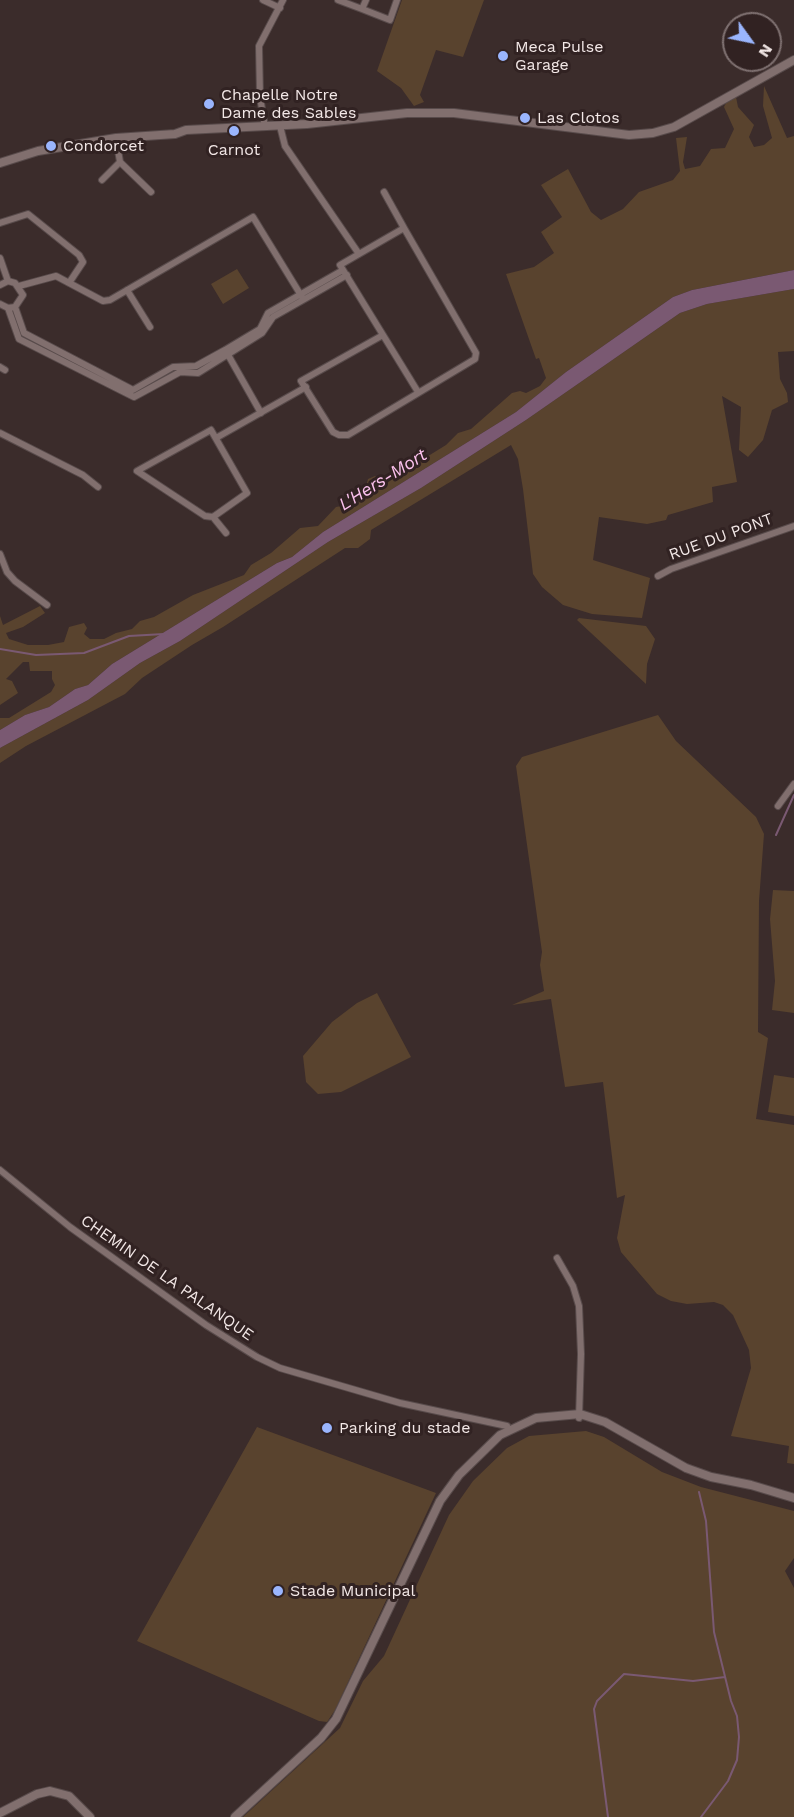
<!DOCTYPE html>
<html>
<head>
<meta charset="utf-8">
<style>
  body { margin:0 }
  #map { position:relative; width:794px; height:1817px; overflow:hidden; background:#3b2c2b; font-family:"Work Sans",sans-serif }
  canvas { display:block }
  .north { position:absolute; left:722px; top:12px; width:60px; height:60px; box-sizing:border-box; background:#312222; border:2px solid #7f7171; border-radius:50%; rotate:123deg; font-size:16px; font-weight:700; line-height:24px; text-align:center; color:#f3e8e7 }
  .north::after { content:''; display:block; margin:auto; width:21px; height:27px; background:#9ab5fd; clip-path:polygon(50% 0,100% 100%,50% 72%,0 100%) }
</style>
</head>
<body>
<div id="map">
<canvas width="794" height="1817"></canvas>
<div class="north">N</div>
</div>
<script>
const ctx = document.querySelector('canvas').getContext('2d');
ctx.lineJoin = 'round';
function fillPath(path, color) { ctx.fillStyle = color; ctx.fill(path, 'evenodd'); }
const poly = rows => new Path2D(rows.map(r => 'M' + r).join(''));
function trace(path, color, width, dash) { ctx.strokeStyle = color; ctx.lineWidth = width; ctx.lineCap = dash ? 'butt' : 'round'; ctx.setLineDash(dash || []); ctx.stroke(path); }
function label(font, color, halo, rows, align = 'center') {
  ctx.font = font + ' "Work Sans",sans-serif'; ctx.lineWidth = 6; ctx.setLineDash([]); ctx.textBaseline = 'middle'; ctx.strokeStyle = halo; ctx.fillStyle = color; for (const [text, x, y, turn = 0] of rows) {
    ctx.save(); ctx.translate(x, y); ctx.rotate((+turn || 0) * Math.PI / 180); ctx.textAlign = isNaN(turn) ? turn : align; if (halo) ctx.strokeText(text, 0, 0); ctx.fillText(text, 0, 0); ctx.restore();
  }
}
fillPath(poly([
  [402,0,484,0,463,57,436,50,420,95,424,102,414,106,401,88,377,71],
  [764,86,787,138,794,136,794,270,692,290,673,297,566,372,516,412,323,532,292,557,277,563,112,664,88,685,75,689,49,707,25,715,0,730,0,718,9,718,51,692,55,685,52,679,52,671,30,671,29,662,23,662,6,679,12,681,18,693,0,705,0,616,3,625,40,606,45,613,23,627,6,633,9,639,28,645,48,645,64,642,69,627,84,623,87,628,84,634,90,639,104,639,116,633,132,629,140,621,154,617,193,595,244,575,251,565,271,553,300,528,318,526,336,507,347,505,365,490,368,479,375,476,386,482,446,445,458,433,471,429,512,393,520,391,526,393,540,386,546,378,539,358,536,359,506,274,534,267,554,253,541,232,562,217,541,185,568,169,591,212,601,220,623,209,639,192,673,180,680,171,676,138,687,137,683,162,685,169,700,166,711,149,725,148,734,129,724,107,726,103,736,97,738,107,754,125,749,137,754,147,764,145,772,138,763,106],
  [237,269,249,288,223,304,211,284],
  [794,289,794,351,778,352,780,379,787,393,788,402,772,410,763,440,748,457,739,450,741,407,722,396,737,482,712,487,713,502,668,515,666,520,647,524,599,517,593,560,650,578,642,618,592,614,563,605,542,587,533,574,523,489,518,459,511,445,371,530,370,539,358,548,345,548,223,627,192,645,142,678,125,694,26,746,0,763,0,748,88,700,140,663,180,641,328,542,421,488,526,420,680,313,707,304],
  [579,618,646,626,655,639,647,664,646,684,577,620],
  [658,715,676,741,756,817,764,834,759,901,758,1032,768,1038,756,1119,794,1125,794,1464,787,1463,789,1446,731,1436,751,1368,749,1350,733,1315,723,1305,714,1302,687,1304,671,1301,657,1294,621,1252,617,1238,625,1195,617,1198,603,1082,565,1087,551,999,512,1005,544,991,540,965,542,952,516,766,522,757],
  [773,890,794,891,794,1013,772,1010,775,981,770,919],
  [377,993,411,1057,341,1092,318,1094,306,1082,303,1056,332,1022,357,1003],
  [774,1075,794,1078,794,1116,768,1112],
  [257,1427,436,1493,335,1710,327,1722,319,1721,137,1641],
  [586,1431,604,1437,662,1472,701,1487,794,1511,794,1558,785,1571,794,1588,794,1817,243,1817,340,1728,363,1681,384,1656,449,1515,473,1481,507,1448,529,1436]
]), '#59432e');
fillPath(poly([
  [794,270,794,289,707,304,680,313,526,420,421,488,328,542,180,641,140,663,88,700,0,748,0,730,25,715,49,707,75,689,88,685,112,664,277,563,292,557,323,532,516,412,566,372,673,297,692,290]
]), '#7a5972');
trace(poly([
  [0,649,36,655,84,653,129,636,164,634],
  [776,835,794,795],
  [699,1492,706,1521,714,1632,731,1701,737,1716,739,1737,737,1760,728,1781,701,1817],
  [608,1817,594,1709,597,1701,624,1674,693,1681,725,1677]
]), '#7a5972', 2);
const street = poly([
  [263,0,280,8],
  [338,0,362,9],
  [366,0,362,9,390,20,397,0],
  [280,126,285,146,359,254,340,265,418,392],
  [265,127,260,97,259,46,283,0],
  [116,138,120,162,151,192],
  [102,180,120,162],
  [384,192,404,228],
  [0,223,28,214,79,255,83,262,69,283],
  [359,254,404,228,476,353,475,359,348,435,339,435,333,432,301,381,383,335],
  [0,258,8,281],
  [0,285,8,281,15,283,23,295,15,307,8,308,0,304],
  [19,286,56,276,103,301,110,300,253,217,302,297],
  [127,290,150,327],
  [15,307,24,333,133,390,173,367,196,366,225,350,260,329,268,313,343,270],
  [8,308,19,339,134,397,180,372,198,373,262,333,273,317,347,275],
  [227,353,261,413],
  [0,367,5,370],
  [211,430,247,493,213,517,205,516,137,471,211,430],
  [0,433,83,475,98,487],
  [216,438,306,387],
  [213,517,226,533],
  [0,554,7,572,15,581,47,605],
  [658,576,671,569,794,526],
  [778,806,794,784],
  [0,1170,70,1227,206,1325,257,1357,280,1368,400,1403,507,1426],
  [557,1258,573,1286,579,1306,581,1354,579,1418]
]);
const secondary = poly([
  [0,163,38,151,116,138,175,134,186,130,307,124,407,113,454,113,629,135,653,133,674,127,794,60],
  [0,1813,37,1794,50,1791,69,1796,90,1817],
  [235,1817,321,1738,336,1719,440,1501,459,1475,500,1435,536,1418,580,1414,605,1422,686,1468,711,1477,751,1485,794,1498]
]);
trace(street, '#584b4b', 8);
trace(secondary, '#584b4b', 10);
trace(street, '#816f6e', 6);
trace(secondary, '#816f6e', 8);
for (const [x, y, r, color] of [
  [503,56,6,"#9ab5fd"],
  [209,104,6,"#9ab5fd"],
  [525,118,6,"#9ab5fd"],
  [234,131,6,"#9ab5fd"],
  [51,146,6,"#9ab5fd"],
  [327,1428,6,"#9ab5fd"],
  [278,1591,6,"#9ab5fd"]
]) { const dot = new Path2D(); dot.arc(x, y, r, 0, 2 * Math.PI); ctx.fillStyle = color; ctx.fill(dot); trace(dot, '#312222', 2); }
label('16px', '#f3e8e7', '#312222', [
  ["Meca Pulse",515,47],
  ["Garage",515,65],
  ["Chapelle Notre",221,95],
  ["Dame des Sables",221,113],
  ["Las Clotos",537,118],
  ["Condorcet",63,146],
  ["Carnot",234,150,"center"],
  ["Parking du stade",339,1428],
  ["Stade Municipal",290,1591]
], 'left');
label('16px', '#f3e8e7', '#312222', [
  ["RUE DU PONT",721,537,-20],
  ["CHEMIN DE LA PALANQUE",167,1278,35]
]);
label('italic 18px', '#fcc2ee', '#312222', [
  ["L'Hers-Mort",383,480,-32]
]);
</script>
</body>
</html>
